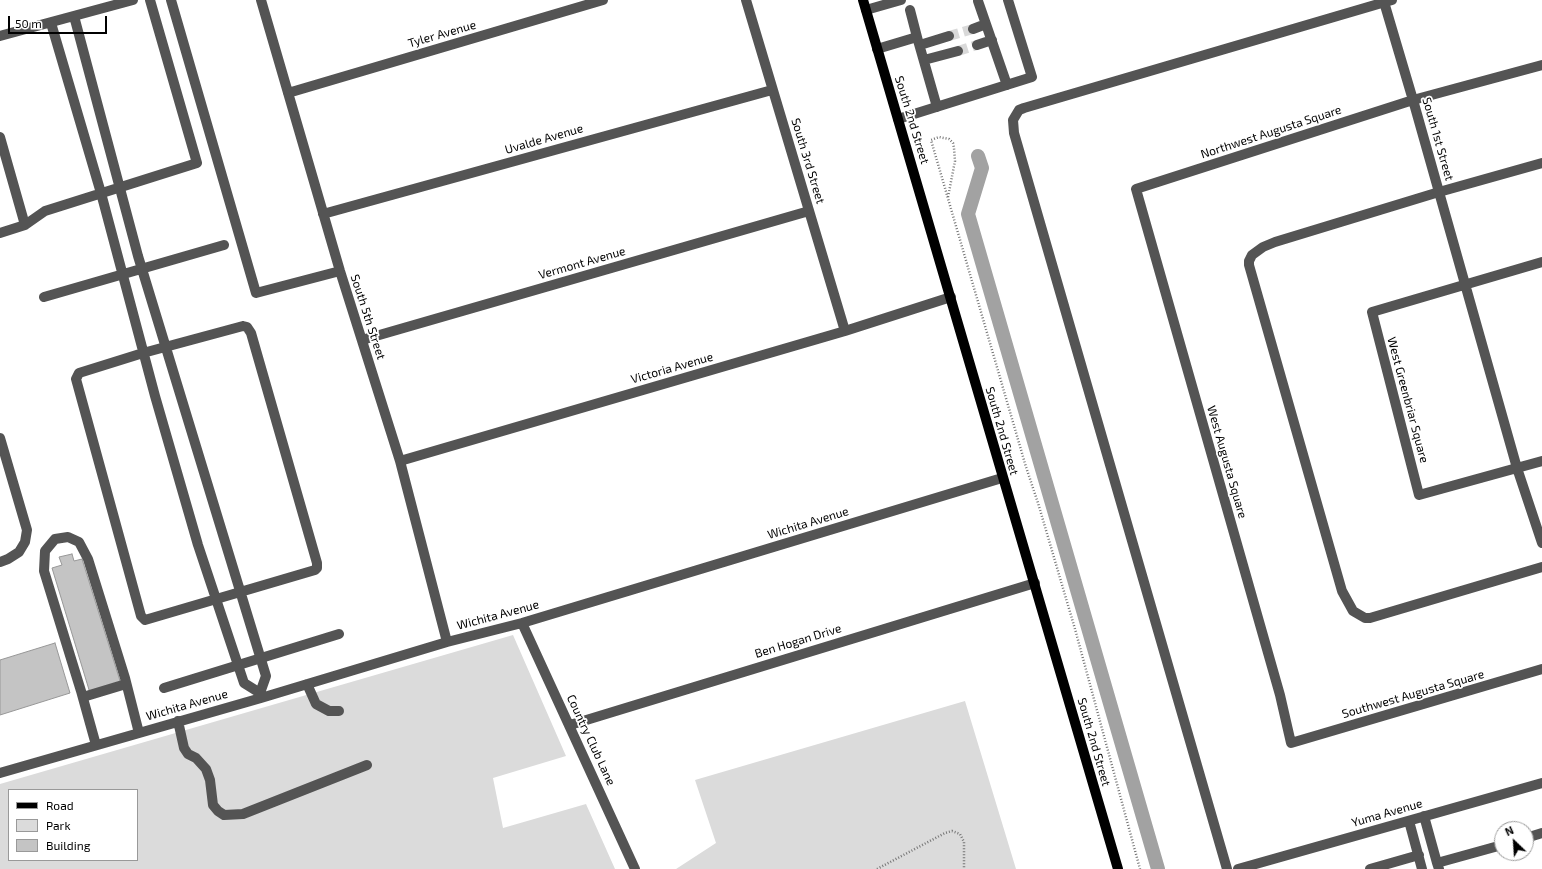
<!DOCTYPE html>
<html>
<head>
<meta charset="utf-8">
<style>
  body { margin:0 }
  #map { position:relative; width:1542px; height:869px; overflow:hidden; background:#fff; font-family:"Exo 2",sans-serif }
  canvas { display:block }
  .legend { position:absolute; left:8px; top:789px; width:130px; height:72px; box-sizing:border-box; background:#fff; border:1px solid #999; margin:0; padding:5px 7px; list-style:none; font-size:12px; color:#000 }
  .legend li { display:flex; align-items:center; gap:8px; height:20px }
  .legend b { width:20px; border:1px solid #999 }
  .north { position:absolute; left:1494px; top:821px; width:40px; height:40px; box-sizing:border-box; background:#fff; border:1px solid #999; border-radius:50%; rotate:335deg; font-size:11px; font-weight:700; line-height:16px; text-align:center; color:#000 }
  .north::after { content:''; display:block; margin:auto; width:14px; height:18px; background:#000; clip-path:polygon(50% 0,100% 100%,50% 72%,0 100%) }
  .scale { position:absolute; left:8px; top:16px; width:99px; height:18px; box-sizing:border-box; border:2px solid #000; border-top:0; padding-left:5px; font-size:12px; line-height:14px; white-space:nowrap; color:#000; -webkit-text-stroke:3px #fff; paint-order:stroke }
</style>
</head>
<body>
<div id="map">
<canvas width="1542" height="869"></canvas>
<ul class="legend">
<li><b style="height:5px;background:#000"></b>Road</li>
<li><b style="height:11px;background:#dbdbdb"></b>Park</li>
<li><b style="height:11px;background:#c4c4c4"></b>Building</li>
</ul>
<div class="north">N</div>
<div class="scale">50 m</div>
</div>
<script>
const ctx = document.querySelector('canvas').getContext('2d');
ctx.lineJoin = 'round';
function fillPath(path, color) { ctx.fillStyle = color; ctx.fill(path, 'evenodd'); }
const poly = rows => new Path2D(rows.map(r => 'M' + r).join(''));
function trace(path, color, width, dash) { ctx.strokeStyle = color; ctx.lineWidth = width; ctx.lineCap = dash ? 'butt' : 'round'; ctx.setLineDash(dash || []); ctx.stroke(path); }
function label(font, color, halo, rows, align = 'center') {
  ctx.font = font + ' "Exo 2",sans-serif'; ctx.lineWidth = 3.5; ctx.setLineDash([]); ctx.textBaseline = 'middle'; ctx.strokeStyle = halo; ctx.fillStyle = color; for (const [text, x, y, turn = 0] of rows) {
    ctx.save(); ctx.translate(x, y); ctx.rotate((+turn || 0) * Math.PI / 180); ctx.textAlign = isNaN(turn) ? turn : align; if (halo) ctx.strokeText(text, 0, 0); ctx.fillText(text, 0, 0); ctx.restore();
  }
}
fillPath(poly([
  [513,635,566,756,493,778,503,828,586,804,615,869,0,869,0,784],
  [9,790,137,790,137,860,9,860],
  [965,701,1016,869,676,869,716,843,695,780]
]), '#dbdbdb');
trace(poly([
  [978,156,982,168,968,214,1158,869]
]), '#a2a2a2', 14);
const building = poly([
  [72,554,74,561,82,559,121,684,90,693,52,568,62,565,59,557,72,554],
  [55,643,70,693,0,715,0,660,55,643]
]);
fillPath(building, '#c4c4c4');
trace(building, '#989898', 1);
trace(poly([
  [949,36,973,29],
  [958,51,977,45]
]), '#d9d9d9', 10, [10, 5]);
trace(poly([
  [948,197,955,161,954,148,953,143,949,139,939,137,931,140,1026,467,1038,503,1075,629,1140,869],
  [877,869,945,833,952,831,960,834,964,842,964,869]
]), '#767676', 2.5, [1, 2]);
trace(poly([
  [171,0,256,293,340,271],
  [261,0,340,271,400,461,447,642],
  [746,0,845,331],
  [978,1,1007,85],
  [1384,2,1413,100,1517,468,1542,543],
  [866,10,901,0],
  [910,10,917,37],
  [51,23,101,193,155,396,198,545,244,683,260,693,266,676,138,256,74,16],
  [973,29,986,24],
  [0,36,133,0],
  [920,45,949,36],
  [977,45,992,40],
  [877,49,917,37,937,107],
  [924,60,958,51],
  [1542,65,1413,100,1136,189,1280,695,1291,743,1542,669],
  [288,93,603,0],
  [898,119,1032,77,1008,0],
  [0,137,25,225],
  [1542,163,1439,192,1275,242,1263,247,1252,255,1249,261,1249,265,1342,591,1353,611,1365,618,1370,618,1542,567],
  [323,214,772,90],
  [0,233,25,225,45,211,197,163,150,0],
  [1542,262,1372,312,1419,495,1542,461],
  [44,297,224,245],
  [243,326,247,327,251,333,317,563,317,568,315,570,145,620,141,616,76,379,79,373,143,353,243,326],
  [362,340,809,211],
  [0,438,27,530,25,542,19,552,8,559,0,562],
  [400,461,845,331,951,297],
  [522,623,635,869],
  [307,684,316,704,329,711,339,711],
  [164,688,339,634],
  [83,697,126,684],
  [178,721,184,748,188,754,196,758,206,769,210,780,213,805,218,811,224,815,243,814,367,765],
  [570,725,1035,583],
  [96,745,81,691,44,571,45,551,55,539,68,537,79,542,88,559,125,678,139,733],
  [0,773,261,698,447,642,522,623,1002,478],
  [1424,816,1437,863],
  [1409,821,1422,869],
  [1526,838,1542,833],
  [1227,869,1014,133,1013,120,1019,110,1024,108,1392,0],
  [1238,869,1542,783],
  [1370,869,1419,855],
  [1439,869,1437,863,1502,845]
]), '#545454', 10);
trace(poly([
  [863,0,1118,869]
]), '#000', 10);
label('12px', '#000', '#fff', [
  ["Tyler Avenue",442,34,-16],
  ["South 2nd Street",912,120,73],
  ["Northwest Augusta Square",1271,132,-18],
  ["Uvalde Avenue",544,139,-16],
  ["South 1st Street",1438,139,74],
  ["South 3rd Street",808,161,73],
  ["Vermont Avenue",582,263,-16],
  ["South 5th Street",368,317,72],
  ["Victoria Avenue",672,368,-16],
  ["West Greenbriar Square",1408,400,75],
  ["South 2nd Street",1002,431,74],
  ["West Augusta Square",1227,462,74],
  ["Wichita Avenue",808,523,-17],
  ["Wichita Avenue",498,615,-15],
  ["Ben Hogan Drive",798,641,-17],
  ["Southwest Augusta Square",1413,694,-16],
  ["Wichita Avenue",187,705,-16],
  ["Country Club Lane",591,740,65],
  ["South 2nd Street",1094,742,74],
  ["Yuma Avenue",1387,813,-16]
]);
</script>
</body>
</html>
